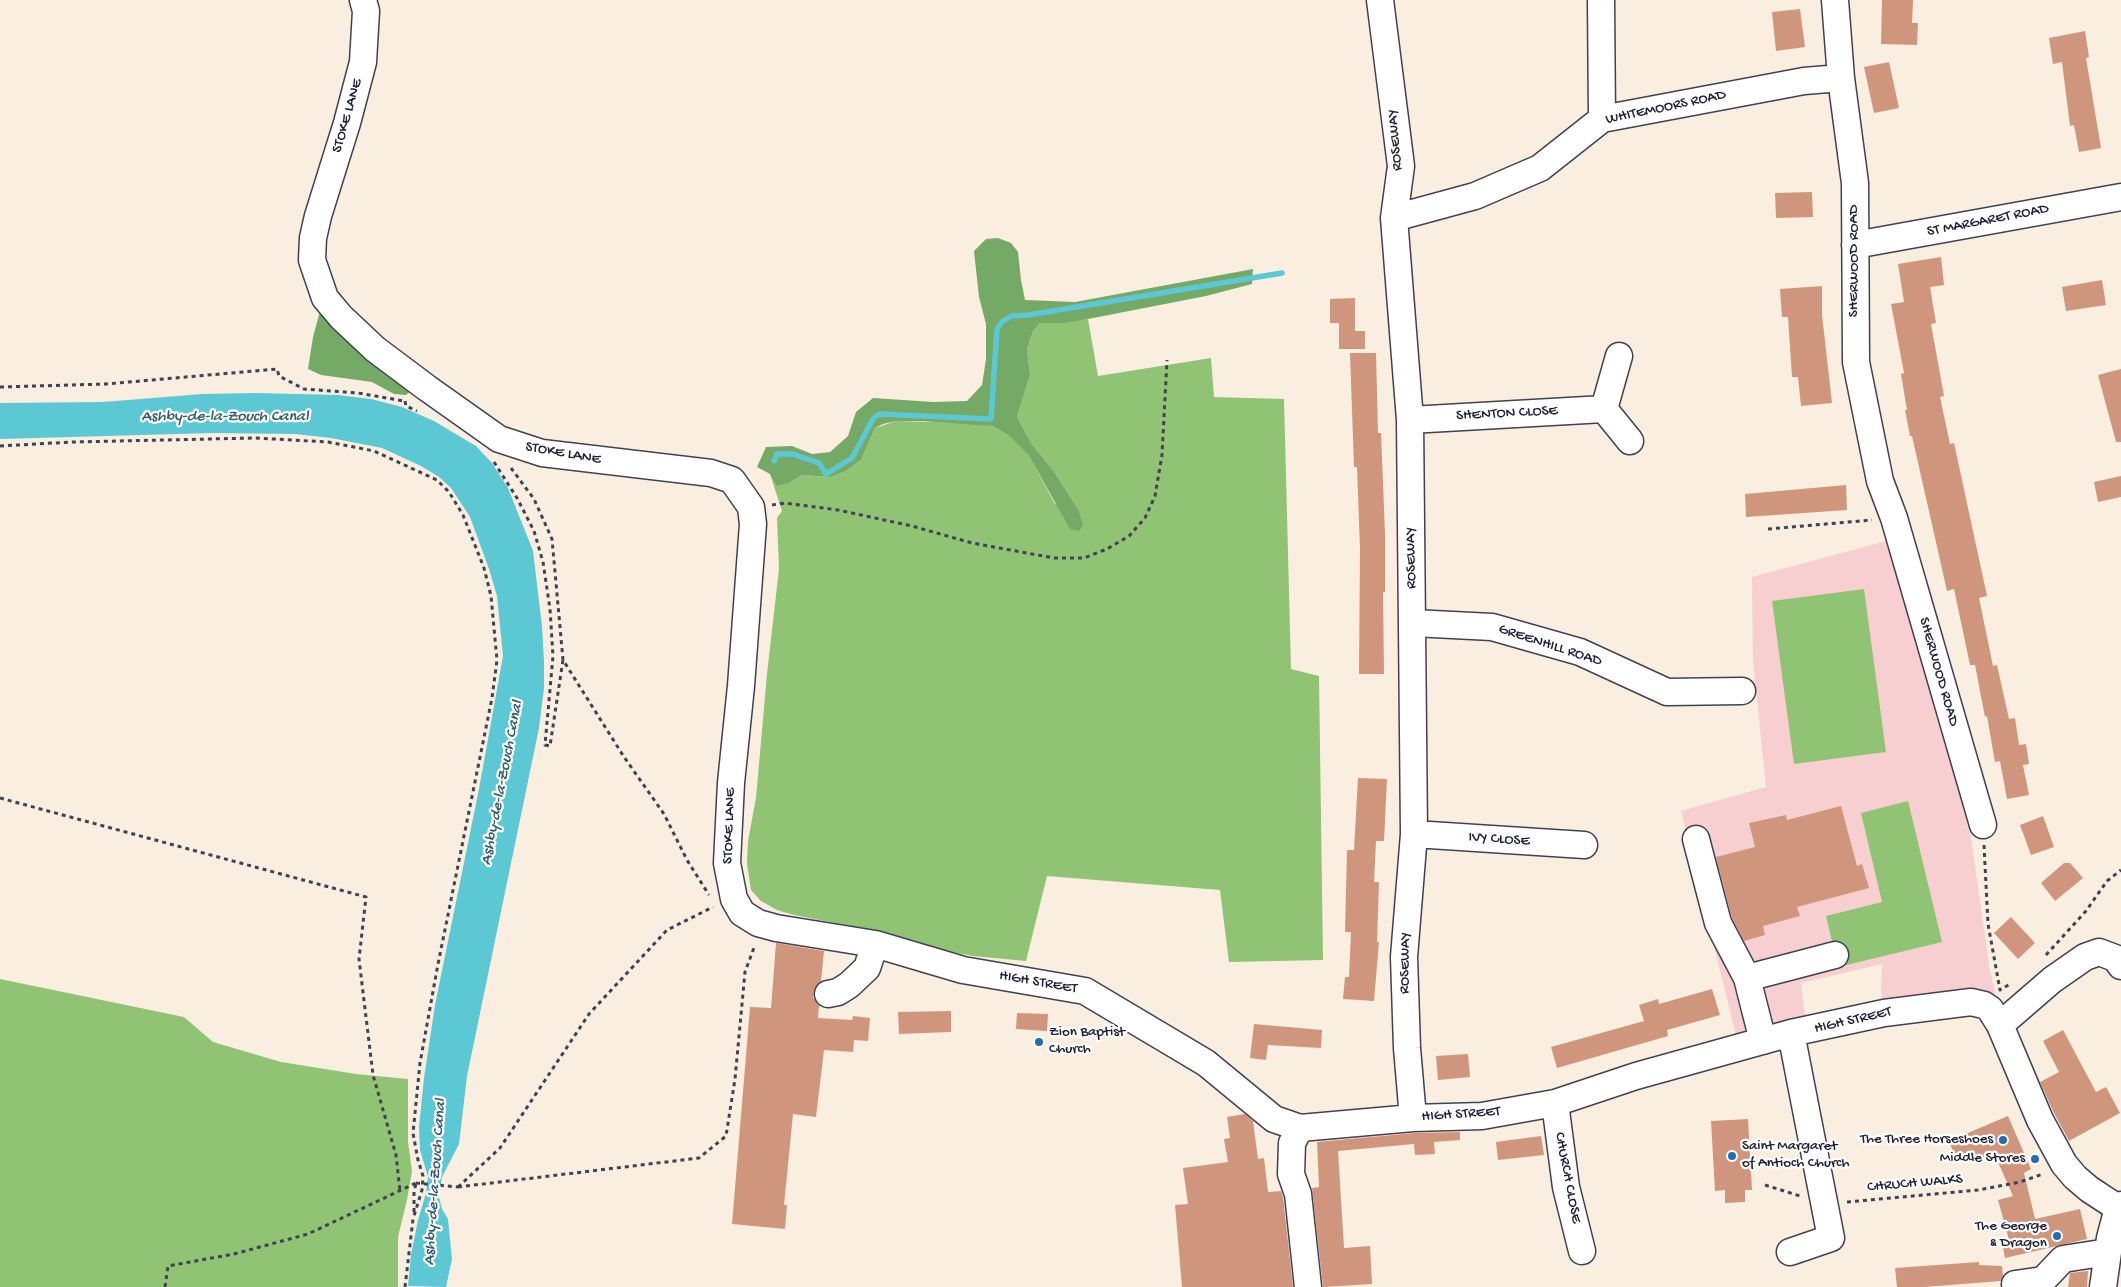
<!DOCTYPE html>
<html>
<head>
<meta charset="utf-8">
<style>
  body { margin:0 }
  canvas { display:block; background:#f9eedf }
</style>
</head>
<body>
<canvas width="2121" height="1287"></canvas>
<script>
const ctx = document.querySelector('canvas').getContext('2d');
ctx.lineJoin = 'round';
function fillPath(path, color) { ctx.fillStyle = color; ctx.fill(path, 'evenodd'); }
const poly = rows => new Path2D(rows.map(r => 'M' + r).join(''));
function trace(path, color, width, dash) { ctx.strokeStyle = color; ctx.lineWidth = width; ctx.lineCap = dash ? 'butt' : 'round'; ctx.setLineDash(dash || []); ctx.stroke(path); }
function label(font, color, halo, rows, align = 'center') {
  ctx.font = font + ' "Gochi Hand",sans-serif'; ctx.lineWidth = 4.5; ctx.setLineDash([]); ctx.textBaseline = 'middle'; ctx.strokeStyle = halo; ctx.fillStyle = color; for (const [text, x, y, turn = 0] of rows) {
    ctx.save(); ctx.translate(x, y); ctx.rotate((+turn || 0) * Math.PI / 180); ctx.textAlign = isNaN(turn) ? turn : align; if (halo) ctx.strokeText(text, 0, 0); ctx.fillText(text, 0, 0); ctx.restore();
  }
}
fillPath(poly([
  [1890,540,1971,837,1990,971,1995,993,1984,1005,1884,1013,1881,992,1882,964,1801,983,1807,1031,1739,1048,1681,811,1766,787,1753,661,1752,577]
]), '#f7cfd0');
fillPath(poly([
  [1088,319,1098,376,1211,358,1214,397,1284,399,1291,669,1319,676,1323,960,1229,962,1220,890,1047,876,1026,961,973,956,926,947,882,932,794,915,777,910,761,901,751,890,747,864,748,841,756,798,767,674,779,569,777,518,782,511,770,474,789,483,802,475,831,477,846,471,861,460,875,428,896,421,973,423,993,426,1008,435,1029,456,1055,504,1078,509,1053,470,1031,443,1017,417,1030,375,1027,350,1033,331,1040,323,1067,323],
  [1864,589,1886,752,1794,764,1772,601],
  [1908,801,1942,942,1838,967,1826,916,1882,902,1861,813],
  [0,979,184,1017,213,1042,281,1062,356,1074,408,1079,408,1142,412,1171,407,1200,398,1237,398,1287,0,1287]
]), '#91c374');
fillPath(poly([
  [998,238,1011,243,1018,252,1021,280,1025,300,1075,302,1253,269,1252,284,1206,296,1088,319,1067,323,1040,323,1033,331,1027,350,1030,375,1017,417,1031,443,1053,470,1078,509,1083,525,1079,531,1070,529,1029,456,1008,435,993,426,922,421,896,421,883,424,875,428,861,460,846,471,831,477,802,475,789,483,777,486,770,474,757,467,766,447,792,446,812,454,830,452,848,436,856,412,873,398,933,402,967,401,982,385,986,359,986,324,979,297,974,251,986,239],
  [321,308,412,390,406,395,394,394,372,382,321,375,308,369,313,337]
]), '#74a966');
fillPath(poly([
  [256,393,338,395,371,399,402,407,434,421,476,446,492,463,508,488,533,551,542,626,544,662,544,688,539,728,467,1076,459,1144,442,1177,439,1197,442,1209,448,1219,452,1259,446,1287,408,1286,411,1255,418,1220,426,1193,428,1177,420,1150,419,1127,424,1078,435,1005,479,789,503,656,497,596,489,569,470,517,451,488,439,477,421,466,382,448,331,438,295,434,213,433,0,439,0,403,103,402,202,394]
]), '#5cc8d4');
trace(poly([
  [774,461,777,454,793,454,819,463,826,474,852,458,873,419,879,414,991,419,997,329,1002,322,1011,316,1028,315,1282,273]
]), '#5cc8d4', 5.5);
fillPath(poly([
  [1882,0,1913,0,1912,23,1918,23,1917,45,1881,44],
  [1800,9,1805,47,1776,51,1772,12],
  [2085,31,2089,57,2086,58,2101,148,2079,152,2074,125,2070,126,2062,62,2053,64,2049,38],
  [1889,62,1899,108,1874,113,1864,67],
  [1812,192,1813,217,1776,218,1775,193],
  [1941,257,1944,285,1930,287,1936,323,1931,324,1944,396,1940,397,1950,444,1954,443,1987,596,1979,598,1993,666,1997,665,2009,719,2015,718,2019,745,2026,744,2029,764,2023,765,2029,795,2007,799,2000,761,1995,762,1987,716,1985,717,1975,665,1970,665,1954,589,1947,591,1912,436,1910,436,1905,410,1907,410,1901,374,1904,373,1891,304,1904,302,1898,264],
  [2102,280,2106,305,2066,311,2062,287],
  [1822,286,1822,315,1832,403,1801,406,1798,377,1792,377,1788,317,1782,317,1780,289],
  [1355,298,1355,331,1365,331,1365,349,1339,349,1339,323,1330,323,1330,299],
  [1350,353,1376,353,1378,433,1381,433,1385,534,1385,592,1383,592,1384,674,1359,674,1360,549,1357,467,1354,467],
  [2121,369,2121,442,2116,442,2098,375],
  [2121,476,2121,497,2098,502,2094,482],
  [1846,485,1847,510,1746,517,1745,494],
  [1358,778,1387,779,1384,841,1376,841,1374,882,1379,882,1377,942,1379,942,1374,1001,1343,999,1345,977,1349,977,1351,932,1345,932,1347,850,1354,850],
  [1841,806,1857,866,1862,864,1869,888,1797,907,1800,916,1763,926,1765,935,1744,941,1732,918,1716,857,1755,847,1749,823,1786,815,1787,820],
  [2043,816,2054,847,2031,855,2020,825],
  [2064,863,2070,863,2083,878,2055,901,2041,883],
  [2011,917,2035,943,2018,959,1994,933],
  [776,943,824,951,821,981,814,990,813,997,819,1006,818,1018,852,1020,853,1016,870,1018,868,1041,854,1040,853,1052,824,1050,816,1117,793,1114,784,1205,787,1205,785,1229,732,1224,750,1007,771,1008],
  [1712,989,1720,1015,1667,1030,1668,1036,1557,1068,1551,1047,1644,1021,1639,1005,1658,999,1659,1004],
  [951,1011,951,1032,899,1034,898,1012],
  [1017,1013,1048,1014,1047,1031,1016,1029],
  [1254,1024,1322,1030,1321,1048,1268,1045,1266,1060,1250,1058],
  [2063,1030,2096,1092,2106,1087,2120,1113,2069,1141,2054,1113,2040,1082,2059,1072,2043,1041],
  [1468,1054,1470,1077,1438,1080,1436,1056],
  [1245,1114,1253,1121,1258,1159,1264,1158,1268,1192,1281,1191,1283,1197,1293,1287,1182,1287,1175,1205,1188,1204,1183,1168,1228,1162,1224,1139,1230,1138,1227,1117],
  [2008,1116,2031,1169,2024,1173,2035,1219,2080,1209,2087,1239,2005,1258,2002,1242,2009,1240,1998,1200,2013,1196,1994,1153,1977,1159,1974,1151,1956,1159,1949,1141],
  [1748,1119,1752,1190,1745,1190,1745,1202,1725,1203,1725,1190,1715,1191,1711,1121],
  [1460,1132,1460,1140,1434,1142,1435,1154,1415,1155,1414,1144,1338,1151,1344,1248,1370,1246,1372,1284,1323,1287,1312,1188,1319,1187,1317,1142,1414,1133],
  [1541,1136,1544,1155,1498,1160,1496,1142],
  [1979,1262,1979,1265,2002,1266,2003,1276,2001,1281,1924,1287,1897,1287,1895,1268],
  [2088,1271,2087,1287,2068,1287,2070,1273]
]), '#d0967d');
const minor = poly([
  [363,0,366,11,363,62,347,123,318,216,313,238,312,260,325,298,341,317,375,349,427,388,499,439,542,453,711,473,732,480,751,507,753,524,741,686,731,783,727,863,734,899,742,913,758,923,776,928,875,944,963,970,1085,991,1206,1063,1274,1119,1300,1128,1413,1118,1482,1116,1555,1103,1636,1076,1791,1033,1884,1013,1971,1002,1984,1005,1990,1009,2000,1025,2040,1120,2064,1164,2075,1177,2089,1189,2118,1208],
  [1380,0,1401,166,1394,218,1410,420,1414,834,1404,957,1407,1048,1413,1118],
  [1601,0,1602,119],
  [1835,0,1841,78,1855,183,1856,362,1880,481,1894,518,1983,825],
  [1394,218,1475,196,1540,168,1602,119,1804,81,1841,78],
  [1855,245,2121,197],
  [1619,356,1604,409,1630,441],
  [1410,420,1604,409],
  [1413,623,1492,627,1580,652,1667,692,1742,691],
  [1414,834,1584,845],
  [1696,839,1718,923,1747,978,1763,1041],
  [1747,978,1835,955],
  [828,994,838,992,849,985,867,968,875,944],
  [2000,1025,2052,980,2085,957,2099,952,2115,958,2121,966],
  [1555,1103,1566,1187,1582,1251],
  [1300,1128,1292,1143,1291,1174,1298,1194,1308,1287],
  [1790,1252,1831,1238,1791,1033],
  [2015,1284,2043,1280,2063,1259,2108,1252],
  [2103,1287,2110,1238,2118,1208,2121,1205]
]);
trace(minor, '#424154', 29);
trace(poly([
  [0,387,106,384,277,369,279,376,304,389,358,393,404,401],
  [405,401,406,406,417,411],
  [0,446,72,442,256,438,328,442,374,451,437,480,449,492,463,515,484,568,491,596,497,660,492,698,438,964,420,1063,413,1133,418,1160,423,1176,422,1190,413,1219],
  [494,462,517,498,534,531,543,562,550,609,553,656,545,745,550,746,563,660],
  [511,468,534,499,552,539,563,660,624,757,664,814,687,860,709,895],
  [772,505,785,503,838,510,912,526,972,543,1054,558,1084,558,1107,549,1129,536,1145,518,1155,496,1162,455,1167,360],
  [1768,529,1872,520],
  [0,798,366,897,359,959,373,1075,396,1155,400,1191],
  [1984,845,1988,924,2000,990,2010,984],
  [2046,955,2086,911,2107,881,2121,870],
  [1765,1185,1800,1196],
  [458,1187,699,1158,726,1136,735,1079,745,972,755,945],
  [458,1187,500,1148,589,1014,667,930,713,907],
  [1847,1202,1978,1190,2020,1182,2043,1174],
  [414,1212,414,1191,416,1184],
  [165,1287,168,1266,234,1254,308,1234,416,1183],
  [405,1287,413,1219]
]), '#424154', 3, [4, 4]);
trace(minor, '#fff', 26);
trace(poly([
  [416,1183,458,1187]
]), '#424154', 3, [4, 4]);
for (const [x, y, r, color] of [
  [1039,1042,5,"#1f6fb2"],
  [2003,1140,5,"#1f6fb2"],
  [1732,1156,5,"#1f6fb2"],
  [2035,1159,5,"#1f6fb2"],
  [2057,1236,5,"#1f6fb2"]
]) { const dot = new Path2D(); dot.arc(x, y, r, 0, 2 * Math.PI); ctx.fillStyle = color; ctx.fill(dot); trace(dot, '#fff', 2); }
label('15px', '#22223b', '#fff', [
  ["WHITEMOORS ROAD",1666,108,-12],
  ["STOKE LANE",348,116,-74],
  ["ROSEWAY",1396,140,-95],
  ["ST MARGARET ROAD",1988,221,-11],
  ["SHERWOOD ROAD",1855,261,-90],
  ["SHENTON CLOSE",1507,414,-3],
  ["STOKE LANE",563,454,10],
  ["ROSEWAY",1412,558,-91],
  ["GREENHILL ROAD",1550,646,18],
  ["SHERWOOD ROAD",1938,672,74],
  ["STOKE LANE",730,826,-88],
  ["IVY CLOSE",1499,840,4],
  ["ROSEWAY",1406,963,-89],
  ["HIGH STREET",1038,983,10],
  ["HIGH STREET",1853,1021,-13],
  ["HIGH STREET",1461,1115,-4],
  ["CHURCH CLOSE",1567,1178,79],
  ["CHRUCH WALKS",1915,1184,-5]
]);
label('15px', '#22223b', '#fff', [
  ["Zion Baptist",1049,1033,"left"],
  ["Church",1049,1050,"left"],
  ["The Three Horseshoes",1993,1140],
  ["Saint Margaret",1742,1147,"left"],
  ["of Antioch Church",1742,1164,"left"],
  ["Middle Stores",2025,1159],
  ["The George",2047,1227],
  ["& Dragon",2047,1244]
], 'right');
label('italic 16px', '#365c71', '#fff', [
  ["Ashby-de-la-Zouch Canal",225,418],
  ["Ashby-de-la-Zouch Canal",503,783,-79],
  ["Ashby-de-la-Zouch Canal",436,1182,-86]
]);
</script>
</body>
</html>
